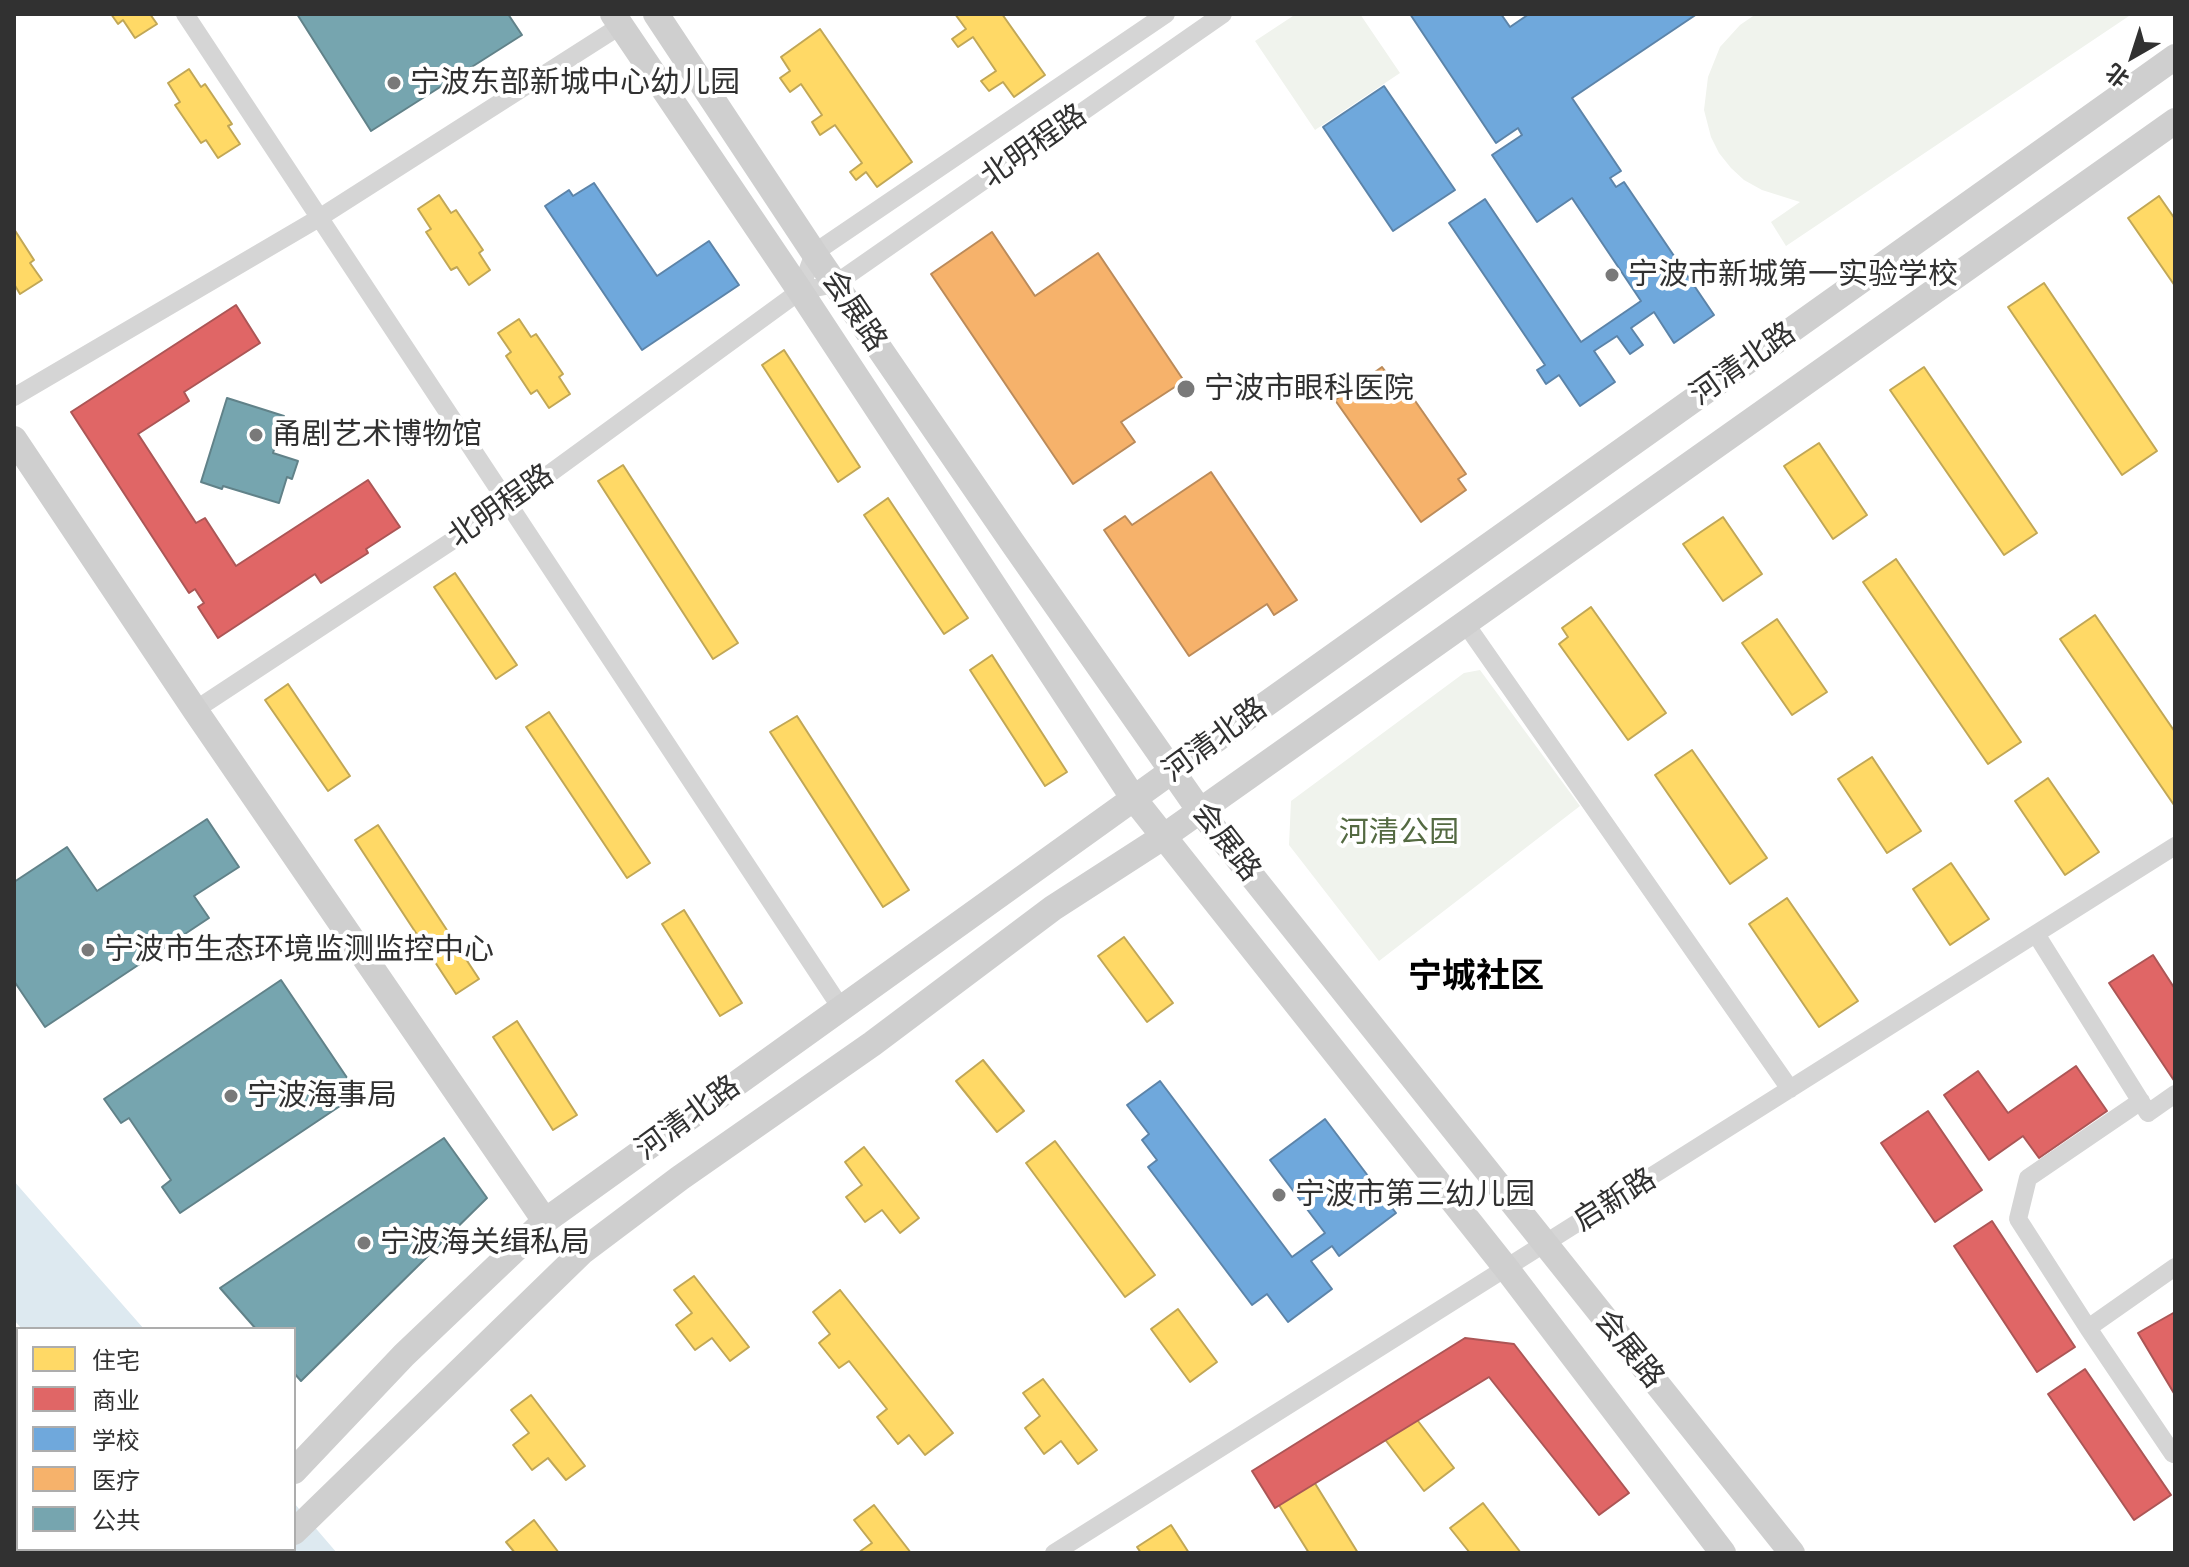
<!DOCTYPE html>
<html>
<head>
<meta charset="utf-8">
<style>
  body { margin:0 }
  #map { position:relative; width:2189px; height:1567px; overflow:hidden; background:#fff; font-family:"Alegreya Sans","Noto Sans SC",sans-serif }
  canvas { display:block }
  .frame { position:absolute; inset:0; border:16px solid #313131; pointer-events:none }
  .legend { position:absolute; left:16px; top:1327px; width:280px; height:224px; box-sizing:border-box; background:#fff; border:2px solid #adadad; margin:0; padding:10px 14px; list-style:none; font-size:24px; color:#313131 }
  .legend li { display:flex; align-items:center; gap:16px; height:40px }
  .legend b { width:40px; border:2px solid #adadad }
  .north { position:absolute; left:2093px; top:16px; width:80px; height:80px; -webkit-text-stroke:6px #fff; paint-order:stroke; rotate:219deg; font-size:22px; font-weight:700; line-height:32px; text-align:center; color:#313131 }
  .north::after { content:''; display:block; margin:auto; width:28px; height:36px; background:#313131; clip-path:polygon(50% 0,100% 100%,50% 72%,0 100%) }
</style>
</head>
<body>
<div id="map">
<canvas width="2189" height="1567"></canvas>
<div class="frame"></div>
<ul class="legend">
<li><b style="height:22px;background:#ffd966"></b>住宅</li>
<li><b style="height:22px;background:#e06666"></b>商业</li>
<li><b style="height:22px;background:#6fa8dc"></b>学校</li>
<li><b style="height:22px;background:#f6b26b"></b>医疗</li>
<li><b style="height:22px;background:#76a5af"></b>公共</li>
</ul>
<div class="north">北</div>
</div>
<script>
const ctx = document.querySelector('canvas').getContext('2d');
ctx.lineJoin = 'round';
function fillPath(path, color) { ctx.fillStyle = color; ctx.fill(path, 'evenodd'); }
const poly = rows => new Path2D(rows.map(r => 'M' + r).join(''));
function trace(path, color, width, dash) { ctx.strokeStyle = color; ctx.lineWidth = width; ctx.lineCap = dash ? 'butt' : 'round'; ctx.setLineDash(dash || []); ctx.stroke(path); }
function label(font, color, halo, rows, align = 'center') {
  ctx.font = font + ' "Alegreya Sans","Noto Sans SC",sans-serif'; ctx.lineWidth = 8; ctx.setLineDash([]); ctx.textBaseline = 'middle'; ctx.strokeStyle = halo; ctx.fillStyle = color; for (const [text, x, y, turn = 0] of rows) {
    ctx.save(); ctx.translate(x, y); ctx.rotate((+turn || 0) * Math.PI / 180); ctx.textAlign = isNaN(turn) ? turn : align; if (halo) ctx.strokeText(text, 0, 0); ctx.fillText(text, 0, 0); ctx.restore();
  }
}
fillPath(poly([
  [1296,14,1360,14,1400,73,1315,130,1255,41],
  [1756,14,2132,14,1786,246,1771,222,1800,202,1762,190,1744,180,1731,168,1719,153,1711,137,1704,110,1708,77,1720,47,1740,25],
  [1480,670,1580,806,1379,961,1289,845,1291,801,1464,673]
]), '#f0f3ed');
fillPath(poly([
  [14,1181,20,1188,144,1329,22,1329,14,1320],
  [294,1503,337,1553,214,1553,211,1549,294,1549]
]), '#dde9f0');
const homes = poly([
  [111,14,150,14,157,24,135,38,123,20,118,24,111,14],
  [955,14,1002,14,1045,75,1014,97,1003,82,989,91,981,81,996,71,973,37,958,47,952,39,966,29,955,14],
  [820,29,912,162,877,187,866,172,856,180,850,172,862,163,835,125,820,135,812,122,822,115,801,84,790,92,780,78,790,71,781,57,820,29],
  [189,69,201,87,205,84,232,124,228,126,240,144,218,158,206,140,201,143,175,105,180,102,168,83,189,69],
  [439,195,451,213,456,210,483,250,479,253,490,270,469,285,457,267,451,270,426,232,431,229,418,209,439,195],
  [2159,196,2175,219,2175,286,2128,218,2159,196],
  [14,229,34,260,30,263,42,280,20,294,14,284,14,229],
  [2044,283,2157,451,2122,475,2008,307,2044,283],
  [519,319,531,337,536,334,563,374,559,377,570,394,549,408,537,390,531,394,506,356,511,352,498,333,519,319],
  [784,350,860,467,838,482,762,365,784,350],
  [1924,367,2037,533,2004,555,1890,390,1924,367],
  [1819,443,1867,515,1833,539,1784,466,1819,443],
  [623,465,738,643,713,659,598,481,623,465],
  [888,498,968,618,944,634,864,515,888,498],
  [1723,517,1762,574,1723,601,1683,544,1723,517],
  [1896,559,2021,742,1988,764,1863,582,1896,559],
  [455,573,517,665,496,679,434,587,455,573],
  [1591,607,1666,713,1628,740,1559,644,1568,637,1562,628,1591,607],
  [2095,615,2175,732,2174,805,2060,639,2095,615],
  [1777,619,1827,692,1792,715,1742,643,1777,619],
  [992,655,1067,772,1045,786,970,670,992,655],
  [288,684,350,776,328,791,265,700,288,684],
  [549,712,650,863,627,878,526,727,549,712],
  [797,716,909,890,883,907,770,732,797,716],
  [1692,750,1767,858,1730,884,1655,775,1692,750],
  [1872,757,1921,831,1887,853,1838,779,1872,757],
  [2048,778,2099,852,2065,875,2015,801,2048,778],
  [378,825,479,979,456,994,355,840,378,825],
  [1951,863,1989,919,1950,945,1913,889,1951,863],
  [1787,898,1858,1001,1819,1027,1749,924,1787,898],
  [684,910,742,1003,720,1016,662,924,684,910],
  [1124,937,1173,1003,1147,1022,1098,956,1124,937],
  [517,1021,577,1115,553,1130,493,1037,517,1021],
  [983,1060,1024,1111,997,1132,956,1081,983,1060],
  [1055,1141,1155,1275,1125,1297,1026,1163,1055,1141],
  [864,1147,919,1218,900,1233,882,1210,865,1222,846,1197,862,1185,845,1162,864,1147],
  [694,1276,749,1347,730,1361,712,1338,695,1350,676,1325,692,1313,674,1290,694,1276],
  [840,1290,953,1433,925,1455,909,1435,898,1444,877,1417,887,1409,849,1361,839,1368,819,1343,830,1334,813,1312,840,1290],
  [1178,1309,1217,1362,1190,1382,1151,1329,1178,1309],
  [1511,1348,1623,1493,1598,1513,1486,1367,1511,1348],
  [1043,1379,1097,1450,1078,1464,1061,1441,1044,1454,1025,1428,1040,1416,1023,1393,1043,1379],
  [1395,1391,1454,1468,1424,1491,1365,1413,1395,1391],
  [531,1395,585,1466,566,1480,548,1458,532,1470,513,1445,529,1433,511,1410,531,1395],
  [1295,1451,1358,1553,1309,1553,1259,1473,1295,1451],
  [1483,1503,1521,1553,1470,1553,1450,1528,1483,1503],
  [874,1505,911,1553,858,1553,872,1543,854,1520,874,1505],
  [534,1520,559,1553,515,1553,506,1542,534,1520],
  [1171,1525,1189,1553,1141,1553,1137,1547,1171,1525]
]);
fillPath(homes, '#ffd966');
trace(homes, '#c1a756', 2);
const shops = poly([
  [236,305,260,343,184,392,189,401,138,434,196,523,205,518,236,566,368,480,400,527,366,549,368,553,321,583,315,574,218,638,198,607,204,603,195,589,189,593,71,412,236,305],
  [2153,955,2175,989,2175,1082,2109,983,2153,955],
  [2076,1066,2107,1111,2039,1158,2023,1136,1989,1160,1944,1095,1978,1071,2008,1113,2076,1066],
  [1928,1111,1982,1190,1935,1222,1881,1143,1928,1111],
  [1992,1221,2075,1347,2037,1372,1954,1246,1992,1221],
  [2175,1312,2175,1395,2138,1333,2175,1312],
  [1465,1338,1514,1344,1629,1493,1599,1515,1489,1377,1275,1508,1252,1471,1465,1338],
  [2085,1369,2171,1495,2134,1520,2048,1394,2085,1369]
]);
fillPath(shops, '#e06666');
trace(shops, '#ac5656', 2);
const schools = poly([
  [1410,14,1501,14,1510,27,1529,14,1697,14,1572,98,1621,171,1610,178,1616,187,1624,182,1714,315,1674,343,1654,312,1631,328,1643,345,1630,354,1617,336,1594,351,1615,382,1580,406,1559,375,1546,384,1537,370,1545,365,1449,223,1485,199,1581,342,1641,301,1572,198,1537,222,1492,155,1522,135,1518,128,1496,143,1410,14],
  [1384,86,1455,190,1393,231,1323,127,1384,86],
  [594,183,657,276,709,241,739,285,642,350,545,206,569,190,573,196,594,183],
  [1160,1081,1292,1257,1325,1233,1270,1160,1325,1119,1396,1213,1339,1256,1332,1246,1311,1261,1332,1289,1288,1322,1267,1294,1252,1305,1148,1167,1157,1160,1142,1140,1149,1134,1127,1105,1160,1081]
]);
fillPath(schools, '#6fa8dc');
trace(schools, '#5c84a9', 2);
const health = poly([
  [992,232,1035,296,1098,253,1184,381,1121,422,1135,442,1073,484,931,274,992,232],
  [1382,367,1389,376,1395,372,1466,474,1458,479,1466,490,1421,522,1335,400,1382,367],
  [1211,472,1297,600,1274,615,1267,604,1189,656,1104,530,1125,516,1132,525,1211,472]
]);
fillPath(health, '#f6b26b');
trace(health, '#bb8b5a', 2);
const public = poly([
  [297,14,508,14,522,35,371,131,297,14],
  [227,398,284,416,273,453,298,461,292,479,287,477,279,503,223,486,222,489,201,482,227,398],
  [207,819,239,867,194,896,209,918,45,1027,14,981,14,882,67,847,97,891,207,819],
  [281,980,358,1094,180,1213,162,1187,171,1180,129,1118,121,1123,104,1099,281,980],
  [444,1138,487,1198,301,1381,294,1373,294,1329,256,1329,220,1288,444,1138]
]);
fillPath(public, '#76a5af');
trace(public, '#618289', 2);
trace(poly([
  [185,14,841,1008],
  [800,291,814,253,1166,14],
  [14,397,319,218,620,26],
  [1465,623,1790,1089],
  [195,710,508,504,800,291,835,284,1223,14],
  [2036,934,2148,1113,2175,1094],
  [2141,1101,2028,1178,2018,1219,2088,1328,2175,1267],
  [2088,1328,2173,1454],
  [1054,1553,2175,846]
]), '#d5d5d5', 18);
trace(poly([
  [613,14,800,291,1134,799,1506,1268,1723,1553],
  [656,14,814,253,1012,542,1200,811,1792,1553],
  [14,439,195,710,545,1221],
  [294,1471,404,1355,545,1221,1172,771,2175,57],
  [14,1506,18,1511],
  [294,1532,583,1251,680,1178,872,1044,1053,908,1163,837,2175,121],
  [51,1549,54,1553],
  [211,1553,215,1549],
  [273,1553,277,1549]
]), '#cfcfcf', 26);
for (const [x, y, r, color] of [
  [394,83,8,"#797979"],
  [1612,275,8,"#797979"],
  [1186,389,10,"#797979"],
  [256,435,8,"#797979"],
  [88,950,8,"#797979"],
  [231,1096,8,"#797979"],
  [1279,1195,8,"#797979"],
  [364,1243,8,"#797979"]
]) { const dot = new Path2D(); dot.arc(x, y, r, 0, 2 * Math.PI); ctx.fillStyle = color; ctx.fill(dot); trace(dot, '#fff', 3); }
label('30px', '#313131', '#fff', [
  ["宁波东部新城中心幼儿园",410,83],
  ["宁波市新城第一实验学校",1628,275],
  ["宁波市眼科医院",1204,389],
  ["甬剧艺术博物馆",272,435],
  ["宁波市生态环境监测监控中心",104,950],
  ["宁波海事局",247,1096],
  ["宁波市第三幼儿园",1295,1195],
  ["宁波海关缉私局",380,1243]
], 'left');
label('30px', '#313131', '#fff', [
  ["北明程路",1034,146,-35],
  ["会展路",854,311,56],
  ["河清北路",1743,364,-35],
  ["北明程路",501,506,-35],
  ["河清北路",1215,740,-36],
  ["会展路",1226,842,52],
  ["河清北路",688,1118,-36],
  ["启新路",1615,1200,-32],
  ["会展路",1629,1349,51]
]);
label('30px', '#546a42', '#fff', [
  ["河清公园",1399,833]
]);
label('bold 34px', '#000', '#fff', [
  ["宁城社区",1476,977]
]);
</script>
</body>
</html>
